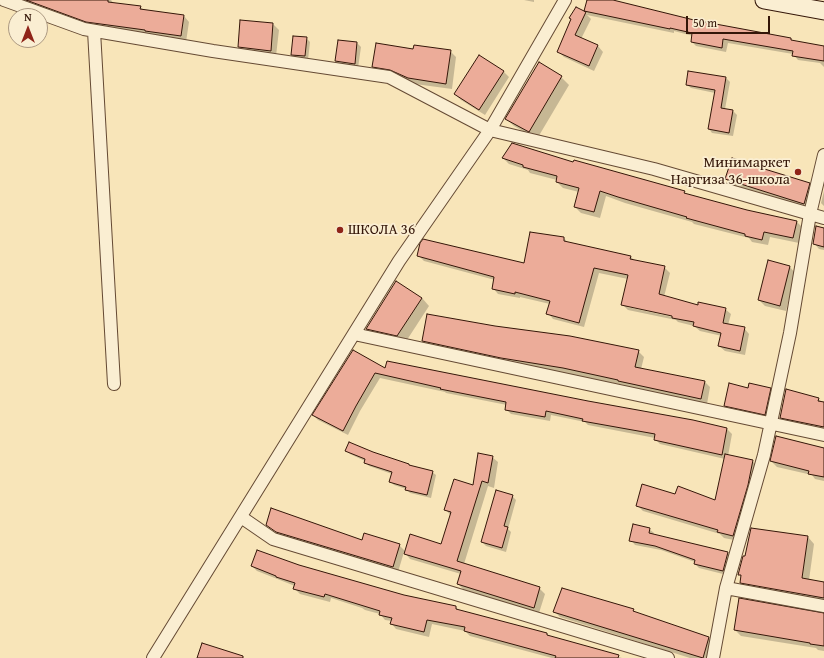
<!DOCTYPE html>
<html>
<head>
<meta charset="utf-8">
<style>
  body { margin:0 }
  #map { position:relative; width:824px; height:658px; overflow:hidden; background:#f8e5b9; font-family:"Gentium Book Plus",serif }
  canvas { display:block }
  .north { position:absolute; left:8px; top:8px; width:40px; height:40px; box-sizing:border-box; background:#faeed2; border:1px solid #ab9881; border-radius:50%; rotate:0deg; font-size:11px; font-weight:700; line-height:16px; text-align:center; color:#341608 }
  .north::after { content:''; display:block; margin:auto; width:14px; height:18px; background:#8f2418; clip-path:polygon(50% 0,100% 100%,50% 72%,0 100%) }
  .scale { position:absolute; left:686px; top:16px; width:84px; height:18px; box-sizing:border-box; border:2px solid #341608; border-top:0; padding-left:5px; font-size:12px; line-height:14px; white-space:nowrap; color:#341608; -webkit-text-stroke:3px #faeed2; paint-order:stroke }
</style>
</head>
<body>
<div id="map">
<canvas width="824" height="658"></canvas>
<div class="north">N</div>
<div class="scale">50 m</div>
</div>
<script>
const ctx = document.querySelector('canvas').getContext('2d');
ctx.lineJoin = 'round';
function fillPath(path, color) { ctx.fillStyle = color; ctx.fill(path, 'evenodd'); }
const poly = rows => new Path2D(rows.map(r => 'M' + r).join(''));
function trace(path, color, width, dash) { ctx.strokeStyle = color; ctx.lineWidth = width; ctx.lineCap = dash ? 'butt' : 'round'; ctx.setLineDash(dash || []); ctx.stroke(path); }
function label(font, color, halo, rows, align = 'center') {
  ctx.font = font + ' "Gentium Book Plus",serif'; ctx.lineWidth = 3.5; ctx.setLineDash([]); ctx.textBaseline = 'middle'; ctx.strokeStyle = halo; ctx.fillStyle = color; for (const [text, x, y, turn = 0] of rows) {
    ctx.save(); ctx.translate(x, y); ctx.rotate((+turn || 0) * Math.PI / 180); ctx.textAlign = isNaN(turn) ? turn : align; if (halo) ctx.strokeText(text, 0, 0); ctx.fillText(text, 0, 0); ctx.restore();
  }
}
fillPath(poly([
  [18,0,111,0,114,4,140,7,144,10,184,16,189,22,186,42,93,27],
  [524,0,534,0,534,2],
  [588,0,608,0,694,21,791,39,793,42,824,47,824,67,820,63,798,60,793,54,728,43,726,52,696,46,692,42,693,36,674,31,674,33,587,15,591,19,581,39,598,46,603,52,594,71,564,57,558,51,576,8,588,14,585,11],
  [241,21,273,24,279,30,276,56,244,52,239,47],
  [306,38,310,42,308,60,296,58,292,55],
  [339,41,357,43,361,47,358,68,340,65,336,61],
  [414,50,450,51,456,57,452,89,415,84,379,72,373,67],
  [503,71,509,77,485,115,461,100,455,94],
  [689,72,726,78,730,82,725,109,733,111,737,115,733,136,712,133,709,129,715,93,691,88,687,85],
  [561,77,569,85,537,139,514,126,506,119],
  [503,158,574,164,684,192,687,195,747,211,797,222,803,228,799,243,770,237,768,245,752,242,749,238,694,224,692,222,625,203,606,196,600,218,581,213,575,207,579,192,563,188,557,182,557,180,530,173,528,170,509,164],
  [758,167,760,169,809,183,815,189,810,209,732,185,726,179],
  [824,191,824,206,821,203],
  [824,229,824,250,819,249,814,243],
  [564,238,568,243,631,257,635,261,664,267,670,273,664,297,699,306,725,309,731,314,728,325,744,328,749,334,745,355,725,351,719,346,722,336,700,331,694,326,678,322,676,320,628,310,623,305,628,279,599,273,584,327,553,319,548,313,550,304,520,297,520,298,498,294,493,288,495,280,424,261,419,256,525,264],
  [627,305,678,316,677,318,627,307],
  [790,267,795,273,786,311,765,306,759,300],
  [422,298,429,306,405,343,375,336,367,329],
  [424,341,638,351,644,357,641,369,705,382,710,387,707,404,625,386,624,385,508,363,429,346],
  [353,351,386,370,587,402,693,421,727,429,732,434,728,456,752,461,758,466,739,541,724,538,720,534,643,511,637,505,676,495,715,502,725,459,660,444,655,439,655,438,588,425,585,422,551,415,550,421,511,414,506,409,507,405,446,393,445,392,380,378,360,411,348,435,318,420,313,415],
  [749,389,770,389,775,394,770,419,730,410,725,405],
  [818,399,824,403,824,431,786,423,781,417],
  [824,449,824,481,815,479,812,475,777,467,771,461],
  [347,451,409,465,410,466,432,472,436,475,431,498,410,493,406,489,394,485,390,481,392,474,369,466,365,462,365,461,350,454],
  [492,457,498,462,494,488,488,486,464,564,539,588,545,594,539,613,464,590,458,584,461,574,410,559,404,552,398,572,282,537,267,525,363,542,399,545,405,551,442,545,451,516,446,510,473,486],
  [512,496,516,500,508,529,511,532,506,552,486,546,482,542],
  [649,529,654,533,653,535,728,553,732,558,727,575,699,568,695,564,695,562,661,550,635,545,631,540],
  [808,537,814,544,809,580,824,582,824,603,747,589,741,583,742,577,739,574],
  [252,566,298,566,404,596,456,607,459,611,547,634,550,637,622,658,552,658,470,636,465,631,432,624,429,637,396,629,391,623,392,621,385,620,380,614,365,610,362,608,331,598,330,602,300,594,294,588,295,586,257,571],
  [633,610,637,613,709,638,715,644,710,658,690,658,560,617,555,612],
  [824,614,824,651,818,650,816,648,741,636,735,630]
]), '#0003');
const building = poly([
  [26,0,108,0,108,2,141,6,140,9,184,15,181,36,145,31,145,30,86,22,26,0],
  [587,0,613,0,694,20,791,38,791,40,824,46,824,61,792,56,793,51,723,39,722,48,691,42,692,33,670,28,670,29,584,11,587,0],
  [576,7,586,12,575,35,598,45,589,66,557,52,571,19,569,18,576,7],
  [240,20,273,23,271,51,238,47,240,20],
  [293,36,307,37,305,56,291,55,293,36],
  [338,40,357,42,355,64,335,61,338,40],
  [376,43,413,49,414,45,451,50,446,84,408,78,390,70,372,67,376,43],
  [479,55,504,71,479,110,454,94,479,55],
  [539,62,562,76,529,132,505,119,539,62],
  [688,71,726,77,721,108,733,110,729,133,708,129,715,90,686,85,688,71],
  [512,143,573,162,574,160,685,191,684,193,747,210,797,221,793,238,764,232,762,240,745,236,745,234,686,218,687,217,618,197,600,191,594,212,574,207,579,188,556,182,557,176,523,167,523,165,502,158,512,143],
  [732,158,759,166,758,167,810,183,804,204,725,179,732,158],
  [816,226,824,228,824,247,813,244,816,226],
  [530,232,564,237,564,241,631,256,630,259,665,266,659,294,698,305,698,302,726,308,723,323,745,327,740,351,718,346,721,333,693,326,694,322,672,318,672,316,621,305,628,275,594,268,579,323,546,314,550,301,515,292,515,294,492,289,494,277,417,256,420,243,423,239,524,263,530,232],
  [768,260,790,266,780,306,758,300,768,260],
  [396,281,422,298,397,336,366,329,396,281],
  [427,314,495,326,570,336,639,350,635,367,705,381,701,399,632,384,618,381,618,380,563,368,501,358,422,341,427,314],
  [353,350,385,368,387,361,588,401,693,420,727,428,722,455,654,440,655,434,582,421,583,419,546,411,545,417,505,410,506,402,440,389,441,388,375,373,356,406,343,431,312,415,353,350],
  [729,383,748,388,749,383,771,388,765,415,724,406,729,383],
  [786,389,819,398,818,401,824,402,824,427,780,418,786,389],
  [776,436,824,448,824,477,808,474,809,471,770,461,776,436],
  [349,442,373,452,409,464,409,465,433,471,427,495,405,490,406,487,389,482,392,472,364,463,365,459,345,451,349,442],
  [478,453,493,456,488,483,482,481,457,561,540,587,534,608,457,584,461,571,404,554,410,534,441,544,451,512,444,510,454,479,473,485,478,453],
  [725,454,753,460,748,485,733,536,717,532,718,530,636,506,642,484,675,494,678,486,715,500,725,454],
  [496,490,513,495,504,526,508,527,502,548,481,542,496,490],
  [271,508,362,540,364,533,400,544,393,567,276,532,266,525,271,508],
  [633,524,650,528,649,533,728,552,723,571,694,564,695,560,655,546,629,541,633,524],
  [751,528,808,536,802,578,824,582,824,598,740,583,741,575,738,575,743,556,745,556,751,528],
  [257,550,299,565,404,595,456,606,456,609,547,633,547,635,619,655,618,658,555,658,556,656,464,631,465,627,427,620,424,632,390,624,392,618,379,615,380,611,325,594,324,597,293,589,295,583,276,577,276,576,251,566,257,550],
  [562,588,634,609,633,611,709,637,703,658,553,612,562,588],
  [739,598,824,613,824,646,810,644,810,643,734,630,739,598],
  [202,643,243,656,243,658,197,658,202,643]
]);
fillPath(building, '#ecac99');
trace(building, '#341608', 1);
const street = poly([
  [4,0,84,29,213,51,389,77,490,130,654,169,824,218],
  [94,31,114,384],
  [354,334,824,435],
  [241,517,273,539,668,658],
  [726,588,824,606],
  [153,658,399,261,490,130,565,0],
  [713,658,726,588,764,455,790,333,810,214,824,155]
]);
const secondary = poly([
  [764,0,824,11]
]);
trace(street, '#654a34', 14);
trace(secondary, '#341608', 19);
trace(street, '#faeed2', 12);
trace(secondary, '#faeed2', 17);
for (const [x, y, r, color] of [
  [798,172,4,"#8f2418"],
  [340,230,4,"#8f2418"]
]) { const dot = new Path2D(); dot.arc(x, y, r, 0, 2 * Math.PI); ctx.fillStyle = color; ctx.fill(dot); trace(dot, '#faeed2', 1.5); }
label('15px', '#341608', '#faeed2', [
  ["Минимаркет",790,163],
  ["Наргиза 36-школа",790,180],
  ["ШКОЛА 36",348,230,"left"]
], 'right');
</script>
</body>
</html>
